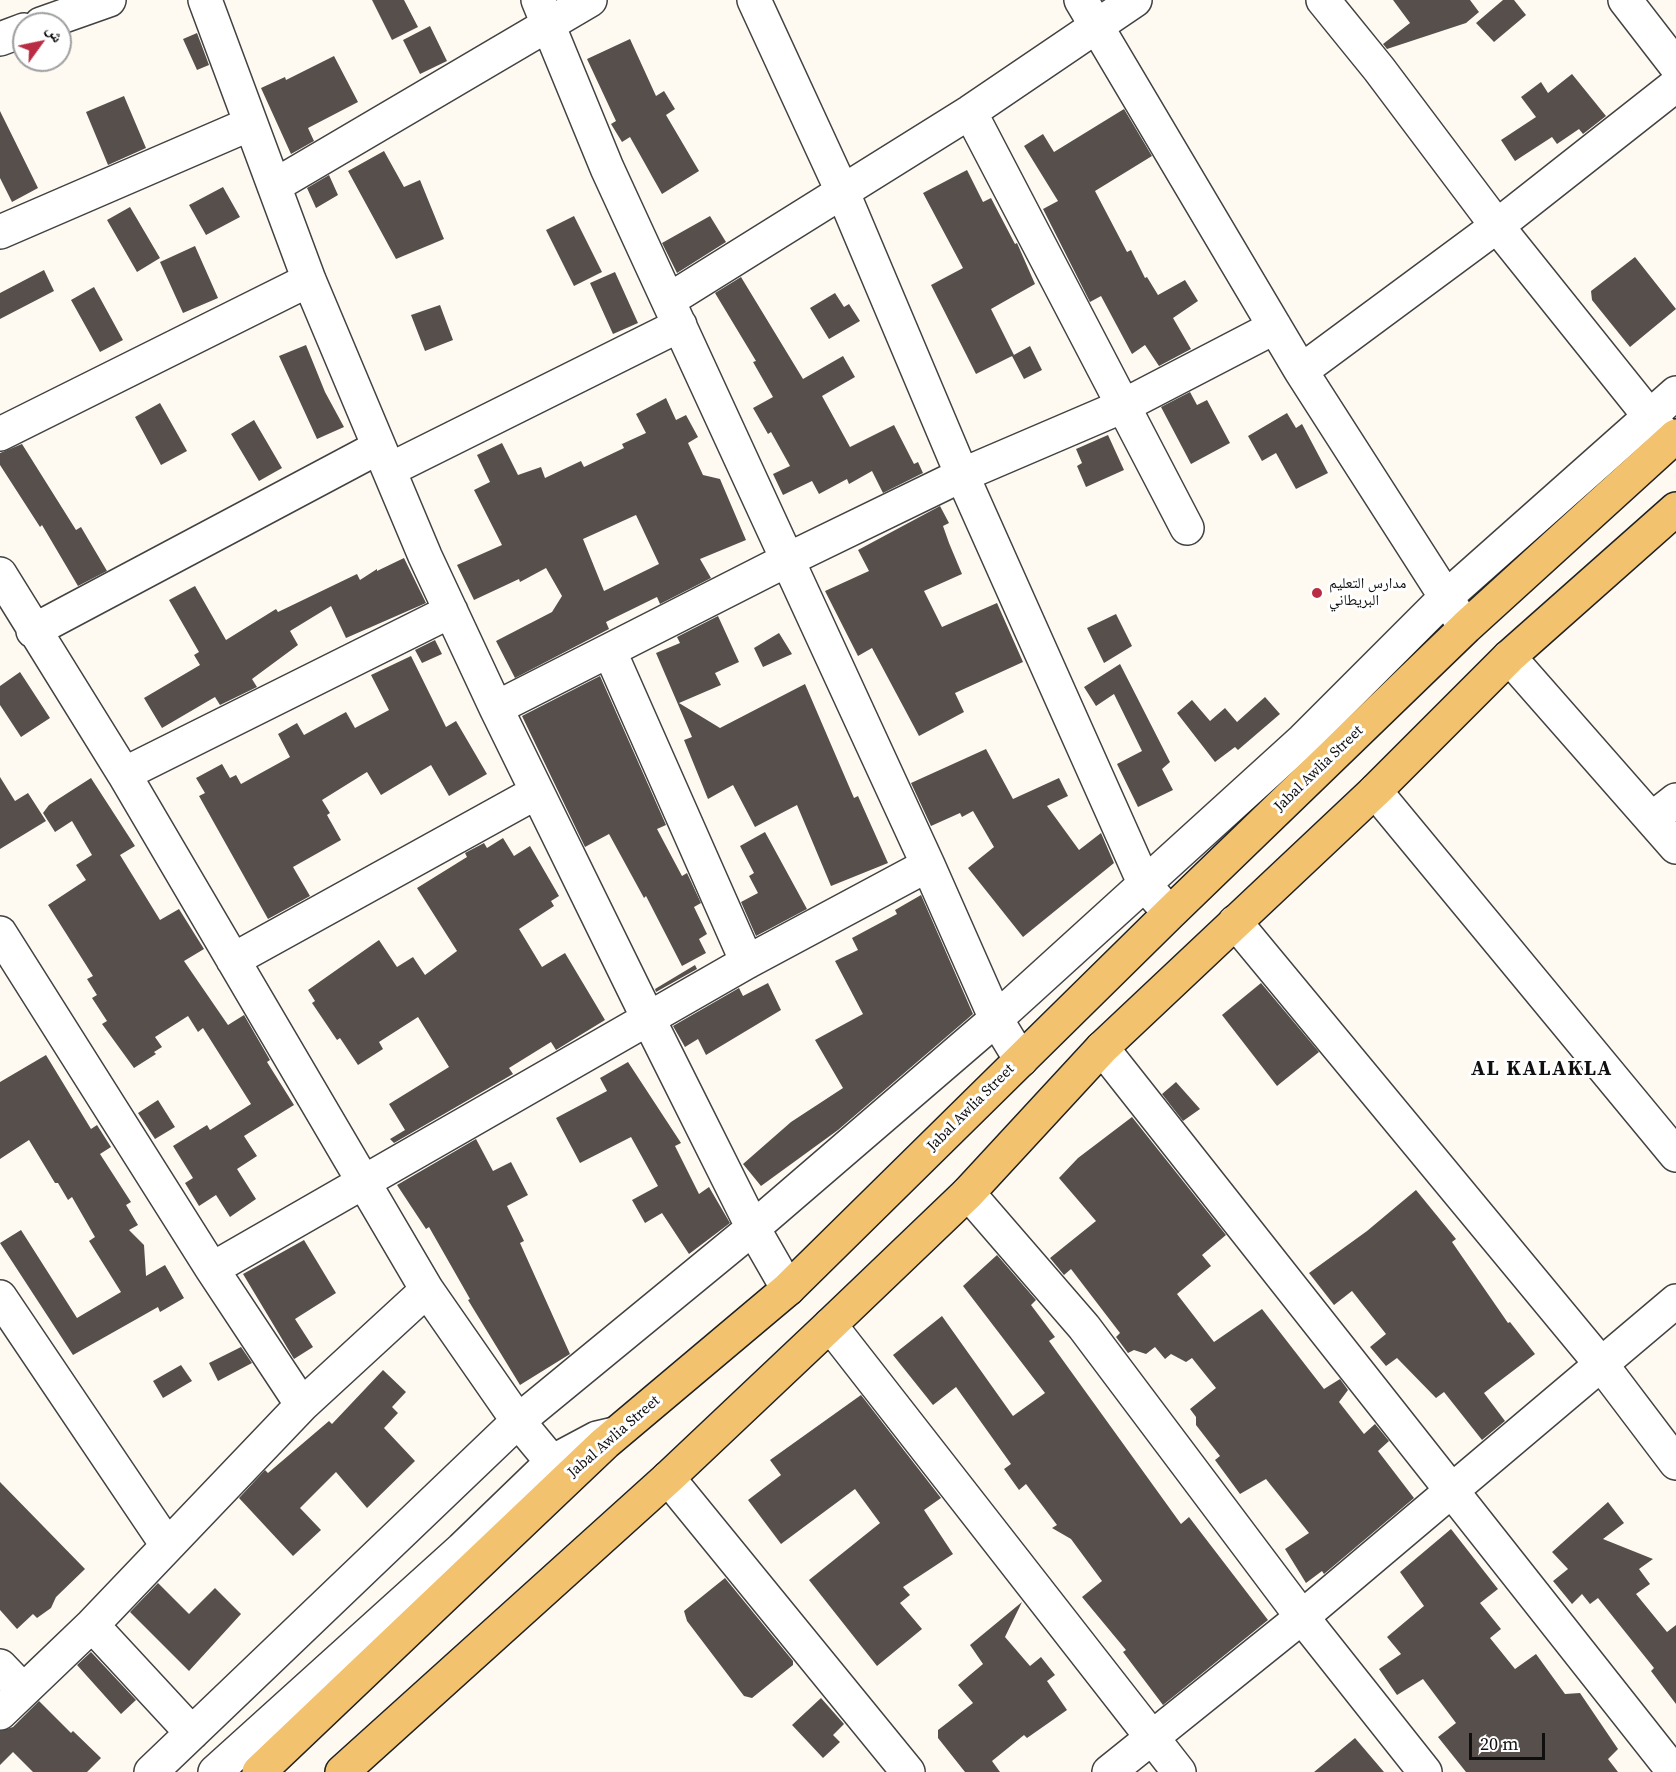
<!DOCTYPE html>
<html>
<head>
<meta charset="utf-8">
<style>
  body { margin:0 }
  #map { position:relative; width:1676px; height:1772px; overflow:hidden; background:#fefaf1; font-family:"Source Serif 4","Noto Naskh Arabic",serif }
  canvas { display:block }
  .north { position:absolute; left:12px; top:12px; width:60px; height:60px; box-sizing:border-box; background:#fff; border:2px solid #9f9f9f; border-radius:50%; rotate:57deg; font-size:16px; font-weight:700; line-height:24px; text-align:center; color:#0f0f0f }
  .north::after { content:''; display:block; margin:auto; width:21px; height:27px; background:#b92d44; clip-path:polygon(50% 0,100% 100%,50% 72%,0 100%) }
  .scale { position:absolute; left:1469px; top:1733px; width:76px; height:27px; box-sizing:border-box; border:3px solid #0f0f0f; border-top:0; padding-left:8px; font-size:18px; line-height:21px; white-space:nowrap; color:#0f0f0f; -webkit-text-stroke:4px #fff; paint-order:stroke }
</style>
</head>
<body>
<div id="map">
<canvas width="1676" height="1772"></canvas>
<div class="north">ش</div>
<div class="scale">20 m</div>
</div>
<script>
const ctx = document.querySelector('canvas').getContext('2d');
ctx.lineJoin = 'round';
function fillPath(path, color) { ctx.fillStyle = color; ctx.fill(path, 'evenodd'); }
const poly = rows => new Path2D(rows.map(r => 'M' + r).join(''));
function trace(path, color, width, dash) { ctx.strokeStyle = color; ctx.lineWidth = width; ctx.lineCap = dash ? 'butt' : 'round'; ctx.setLineDash(dash || []); ctx.stroke(path); }
function label(font, color, halo, rows, align = 'center') {
  ctx.font = font + ' "Source Serif 4","Noto Naskh Arabic",serif'; ctx.lineWidth = 6; ctx.setLineDash([]); ctx.textBaseline = 'middle'; ctx.strokeStyle = halo; ctx.fillStyle = color; for (const [text, x, y, turn = 0] of rows) {
    ctx.save(); ctx.translate(x, y); ctx.rotate((+turn || 0) * Math.PI / 180); ctx.textAlign = isNaN(turn) ? turn : align; if (halo) ctx.strokeText(text, 0, 0); ctx.fillText(text, 0, 0); ctx.restore();
  }
}
fillPath(poly([
  [372,0,404,0,418,27,392,40],
  [1393,0,1470,0,1479,12,1466,23,1387,49,1383,44,1410,23],
  [1503,0,1514,0,1526,15,1494,42,1476,23],
  [430,26,447,61,420,74,403,40],
  [197,33,209,65,197,70,183,39],
  [630,39,656,96,664,91,675,109,666,115,699,171,662,194,630,137,622,142,611,124,616,121,587,59],
  [334,56,358,102,308,128,314,141,291,154,261,88,285,77,286,80],
  [1572,74,1606,116,1583,134,1579,129,1557,144,1552,137,1515,161,1501,140,1536,117,1521,97,1541,82,1548,93],
  [124,96,146,148,108,165,86,112],
  [1124,109,1152,156,1095,191,1127,252,1131,250,1145,278,1147,277,1158,295,1185,280,1198,301,1173,318,1191,349,1159,366,1145,345,1132,354,1101,296,1090,302,1043,209,1058,201,1024,146,1043,134,1054,152],
  [0,111,38,188,12,202,0,178],
  [384,151,404,187,420,180,444,239,396,259,348,171],
  [967,170,983,202,991,198,1015,244,1017,243,1035,284,991,309,1014,355,976,374,931,285,963,268,923,193],
  [329,175,338,195,316,208,307,188],
  [223,187,240,217,206,235,189,205],
  [130,207,160,258,137,272,107,220],
  [574,216,602,272,574,286,546,230],
  [710,216,726,242,677,273,662,243],
  [195,246,218,298,183,313,160,262],
  [1635,257,1676,309,1630,347,1592,300,1591,291],
  [44,270,54,291,0,319,0,293],
  [615,272,638,323,613,334,590,283],
  [741,277,803,379,843,356,855,377,822,396,850,447,894,425,914,464,918,462,923,473,883,493,872,471,849,484,847,479,819,494,812,481,783,495,773,474,790,466,771,432,768,434,753,408,773,397,753,362,756,361,715,293],
  [94,287,123,340,100,352,71,300],
  [835,293,844,307,849,304,860,321,829,339,810,308],
  [440,305,453,340,425,351,411,315],
  [306,345,325,392,344,427,317,439,279,356],
  [1030,346,1042,370,1024,379,1012,356],
  [1190,392,1197,405,1207,400,1230,443,1191,464,1161,407],
  [666,398,676,420,686,415,698,437,688,443,703,475,720,479,746,540,700,559,711,578,660,604,657,597,606,622,609,629,515,678,496,641,552,612,562,596,546,568,520,582,519,579,474,600,457,565,502,545,474,490,490,482,477,455,502,443,518,475,541,467,545,478,581,461,584,467,624,448,622,444,646,433,636,414],
  [636,515,659,564,604,591,583,539],
  [160,403,187,451,161,465,135,417],
  [1287,413,1296,428,1302,424,1328,473,1296,489,1276,453,1262,461,1248,436],
  [254,420,282,468,259,481,231,434],
  [1108,435,1124,470,1086,487,1077,466,1082,463,1076,449],
  [22,444,76,530,81,527,107,571,78,586,42,525,40,527,0,465,0,453],
  [940,506,949,523,943,526,949,543,962,574,924,591,942,627,997,603,1023,662,955,693,964,712,919,736,872,648,858,656,825,591,869,571,858,550],
  [404,558,426,603,346,638,331,606,290,631,298,645,252,679,257,687,220,705,215,697,162,728,144,698,200,665,194,655,199,652,169,600,195,586,226,640,276,609,278,612,357,574,360,580,377,569,377,571],
  [1116,614,1132,646,1104,663,1087,628],
  [718,616,739,662,715,673,721,685,679,703,720,728,805,684,854,798,858,796,888,863,831,886,797,805,755,827,733,785,708,799,684,740,692,737,656,653,680,643,677,637],
  [779,633,792,654,763,667,754,648],
  [435,640,442,654,422,663,415,650],
  [411,656,446,727,456,721,487,774,449,796,431,765,381,795,367,772,322,800,330,813,327,815,341,840,293,867,310,896,268,919,199,796,205,793,196,778,222,764,230,778,236,775,241,784,290,757,278,734,297,723,304,735,346,712,355,728,389,710,371,675],
  [1120,664,1170,762,1162,769,1173,790,1138,807,1117,764,1142,751,1114,694,1096,706,1084,687],
  [20,672,50,718,21,737,0,705,0,686],
  [600,676,666,825,657,829,682,876,687,873,701,903,694,907,707,934,699,939,706,953,682,966,646,896,644,898,609,834,585,847,522,716],
  [1265,697,1280,714,1238,750,1235,747,1215,762,1177,713,1192,700,1210,721,1225,708,1237,722],
  [986,749,1013,799,1059,778,1068,796,1047,806,1079,850,1101,833,1114,863,1023,937,968,868,994,847,973,811,962,817,960,813,931,826,911,783],
  [0,777,15,801,28,793,46,821,0,849],
  [91,778,135,846,120,855,160,920,179,909,204,949,184,961,228,1025,244,1015,270,1060,267,1062,294,1105,244,1136,257,1156,237,1169,256,1199,230,1217,216,1195,199,1206,185,1183,193,1178,173,1146,207,1125,210,1130,251,1104,203,1028,198,1032,188,1016,155,1037,162,1047,154,1052,156,1054,134,1068,102,1024,107,1021,92,998,97,995,87,979,93,976,48,905,86,880,76,865,92,855,72,821,55,832,43,813,49,805],
  [765,832,807,909,756,936,741,902,758,893,749,876,754,873,740,846],
  [503,838,514,856,530,846,559,896,551,901,554,906,519,929,542,967,565,953,605,1020,556,1050,551,1042,509,1068,513,1074,394,1143,390,1139,405,1130,389,1104,449,1067,418,1017,379,1042,383,1049,358,1065,340,1038,337,1040,312,1003,315,1001,308,990,379,940,397,967,413,957,425,975,457,951,417,888,467,857,465,853,484,843,487,848],
  [921,895,973,1014,838,1130,761,1186,743,1164,791,1122,843,1088,815,1040,863,1014,835,961,858,950,852,938,897,914,895,910],
  [695,965,697,969,656,992,655,989],
  [768,983,781,1010,706,1055,698,1039,685,1047,673,1026,739,988,743,996],
  [1261,983,1319,1052,1277,1086,1222,1015],
  [46,1055,91,1129,97,1125,111,1147,100,1154,131,1202,126,1205,138,1225,129,1230,144,1245,146,1276,165,1265,184,1298,160,1312,158,1307,73,1355,0,1243,21,1230,77,1318,121,1292,89,1241,95,1237,72,1197,68,1200,58,1183,55,1183,29,1140,0,1159,0,1082],
  [628,1062,681,1143,675,1146,699,1194,709,1187,730,1223,689,1254,662,1213,645,1223,632,1200,658,1186,631,1137,580,1163,556,1118,607,1091,600,1078],
  [1176,1082,1200,1109,1183,1121,1162,1094],
  [158,1100,175,1127,155,1139,138,1113],
  [1132,1117,1226,1235,1202,1255,1211,1266,1177,1294,1214,1342,1262,1309,1324,1389,1340,1379,1348,1390,1339,1402,1364,1434,1375,1424,1389,1441,1378,1451,1414,1498,1324,1574,1322,1571,1306,1583,1285,1549,1309,1533,1266,1479,1240,1494,1215,1460,1220,1456,1196,1425,1196,1417,1190,1409,1216,1388,1192,1358,1186,1362,1171,1354,1165,1359,1155,1347,1146,1354,1134,1350,1128,1353,1116,1337,1120,1333,1071,1269,1064,1275,1050,1258,1096,1221,1059,1178,1078,1158],
  [476,1139,493,1171,511,1162,528,1195,507,1206,524,1241,520,1243,570,1354,520,1385,468,1300,470,1299,429,1227,426,1229,397,1185],
  [1416,1190,1456,1239,1452,1242,1508,1323,1510,1322,1535,1354,1484,1393,1505,1421,1482,1440,1444,1392,1436,1398,1397,1358,1386,1366,1370,1347,1386,1334,1352,1291,1334,1305,1309,1273,1367,1231],
  [304,1240,336,1293,295,1319,313,1347,294,1359,243,1274],
  [997,1255,1036,1300,1031,1305,1055,1337,1049,1341,1181,1524,1189,1517,1268,1620,1163,1705,1123,1652,1126,1650,1082,1597,1102,1581,1071,1539,1052,1528,1057,1525,1026,1484,1019,1490,1004,1469,1011,1464,956,1387,933,1405,893,1355,942,1316,1013,1416,1045,1393,963,1286],
  [241,1347,252,1363,218,1381,209,1363],
  [181,1365,192,1381,163,1398,153,1381],
  [383,1370,406,1392,392,1407,398,1413,384,1428,415,1461,367,1508,336,1472,300,1508,321,1530,293,1556,239,1498,265,1470,268,1473,329,1421,332,1424],
  [861,1395,941,1498,924,1510,953,1554,903,1587,910,1595,900,1603,922,1629,877,1666,809,1580,880,1523,855,1489,781,1544,748,1500,781,1475,770,1460],
  [0,1482,85,1569,56,1597,51,1608,37,1618,33,1614,17,1629,0,1610],
  [1608,1502,1624,1523,1603,1539,1653,1559,1639,1569,1650,1584,1636,1594,1667,1632,1676,1625,1676,1704,1651,1671,1654,1668,1598,1598,1590,1604,1582,1594,1572,1604,1553,1581,1568,1569,1552,1552],
  [1451,1529,1498,1589,1480,1603,1501,1629,1490,1638,1515,1669,1536,1654,1565,1694,1580,1693,1618,1749,1608,1759,1618,1772,1466,1772,1438,1737,1456,1723,1423,1679,1397,1695,1379,1669,1401,1654,1387,1637,1424,1606,1400,1572],
  [725,1578,793,1661,793,1665,752,1698,744,1696,687,1621,684,1611],
  [158,1583,189,1614,215,1588,241,1614,189,1671,130,1612],
  [1022,1602,1005,1637,1030,1666,1041,1657,1055,1675,1047,1681,1067,1710,1027,1738,1024,1735,992,1761,1000,1772,965,1772,938,1738,938,1730,973,1703,958,1685,983,1664,970,1645],
  [91,1652,136,1700,121,1714,77,1665],
  [821,1698,844,1724,833,1735,840,1742,823,1758,792,1725],
  [39,1701,71,1733,73,1731,101,1758,87,1772,33,1772,13,1752,0,1765,0,1731,13,1727],
  [1355,1738,1384,1772,1314,1772]
]), '#574f4c');
const minor = poly([
  [205,0,309,280,425,556,496,708,649,1020,753,1228,788,1289],
  [538,0,607,168,928,865,996,1019,1021,1060],
  [754,0,843,193,962,475,1145,885,1159,901],
  [1081,0,1301,371,1458,616],
  [1323,0,1379,69,1497,226,1663,433],
  [1625,0,1676,66],
  [41,24,109,0],
  [0,39,24,30],
  [970,112,1187,528],
  [274,186,590,0],
  [0,232,250,124],
  [669,300,970,112,1135,0],
  [1301,371,1497,226,1676,85],
  [0,434,309,280],
  [389,470,680,325],
  [0,574,124,774,427,1290,518,1421,552,1462],
  [33,631,379,447],
  [610,652,747,962],
  [1509,657,1676,847],
  [496,708,787,560,962,475,1123,406,1275,327],
  [124,774,451,611],
  [1375,791,1676,1155],
  [1653,818,1676,800],
  [1235,922,1601,1364,1676,1463],
  [0,933,212,1269,302,1405],
  [233,960,537,792],
  [1102,1048,1674,1772],
  [968,1193,1084,1327,1302,1617,1425,1772],
  [212,1269,747,962,928,865],
  [0,1297,167,1545],
  [830,1325,1179,1772],
  [668,1478,908,1772],
  [92,1625,192,1733],
  [0,1666,23,1690],
  [0,1713,92,1625,302,1405,427,1290],
  [151,1772,518,1421,753,1228,996,1019,1303,740,1445,598,1676,393],
  [215,1772,462,1549,552,1462,597,1438,614,1434],
  [1109,1772,1302,1617,1676,1301]
]);
const major = poly([
  [259,1772,605,1443,788,1289,1169,914,1466,627,1676,436],
  [342,1772,668,1478,830,1325,968,1193,1102,1048,1375,791,1509,657,1676,509]
]);
trace(minor, '#424242', 36);
trace(major, '#202020', 36);
trace(minor, '#fff', 33);
trace(major, '#f2c26e', 33);
for (const [x, y, r, color] of [
  [1317,593,6,"#b92d44"]
]) { const dot = new Path2D(); dot.arc(x, y, r, 0, 2 * Math.PI); ctx.fillStyle = color; ctx.fill(dot); trace(dot, '#fff', 2); }
label('15px', '#0f0f0f', '#fff', [
  ["مدارس التعليم",1329,584],
  ["البريطاني",1329,601]
], 'left');
label('15px', '#0f0f0f', '#fff', [
  ["Jabal Awlia Street",1319,769,-44],
  ["Jabal Awlia Street",971,1108,-45],
  ["Jabal Awlia Street",614,1437,-41]
]);
ctx.letterSpacing = '1.5px';
label('bold 21px', '#0f0f0f', '#fff', [
  ["AL KALAKLA",1542,1070]
]);
ctx.letterSpacing = '0px';
</script>
</body>
</html>
